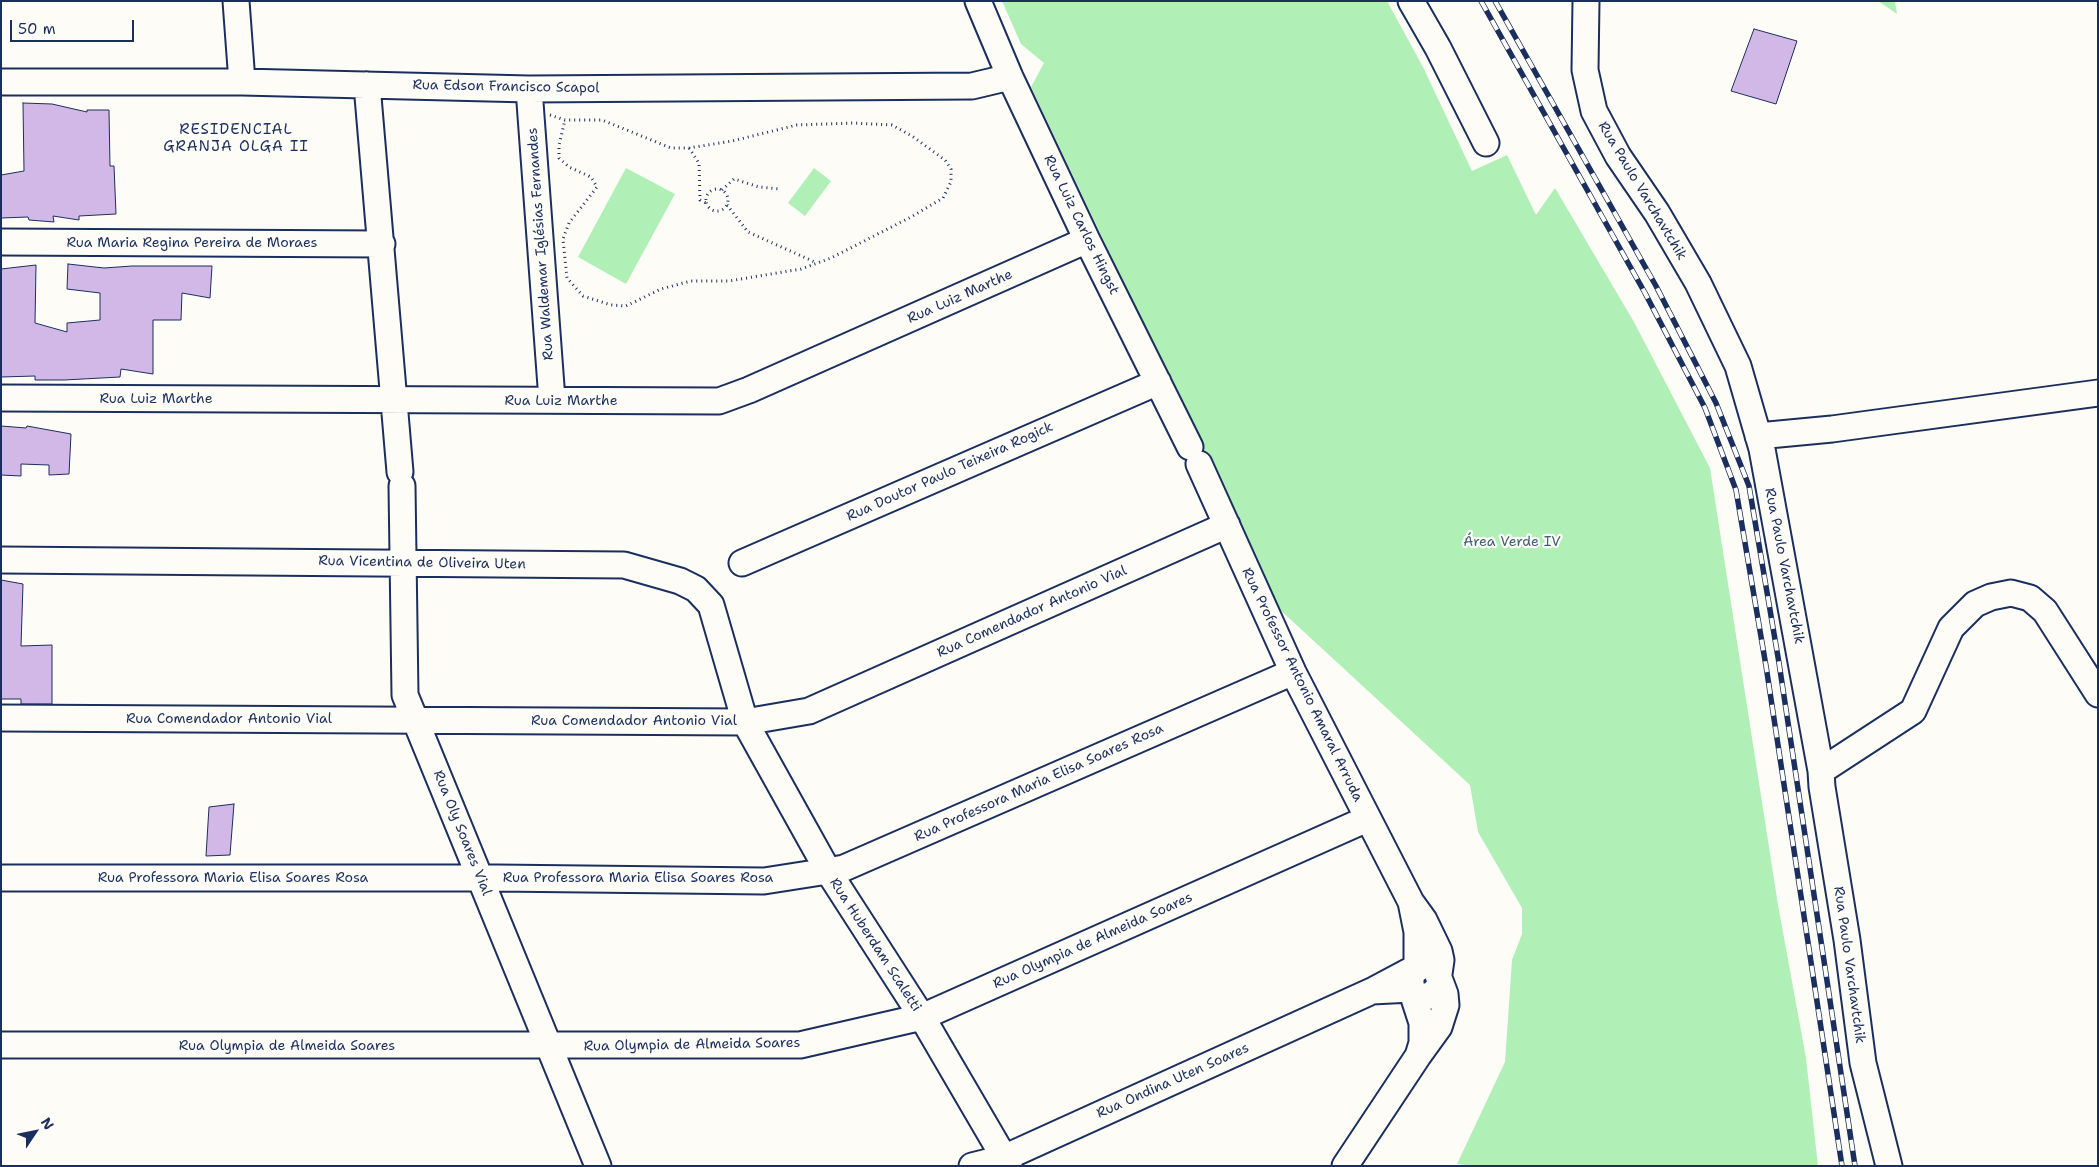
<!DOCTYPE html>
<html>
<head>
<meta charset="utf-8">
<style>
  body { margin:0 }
  #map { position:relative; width:2099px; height:1167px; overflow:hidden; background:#fdfcf7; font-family:"Shantell Sans",sans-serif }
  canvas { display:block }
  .frame { position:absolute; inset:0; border:2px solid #1b2f5e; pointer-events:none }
  .north { position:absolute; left:10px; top:1107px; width:50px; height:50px; -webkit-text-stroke:4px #fdfcf7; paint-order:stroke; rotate:56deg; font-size:14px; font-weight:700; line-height:20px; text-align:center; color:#1b2f5e }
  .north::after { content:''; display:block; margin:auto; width:18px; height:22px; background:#1b2f5e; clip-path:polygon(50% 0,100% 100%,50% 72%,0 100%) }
  .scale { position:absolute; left:10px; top:20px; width:124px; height:22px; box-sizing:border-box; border:2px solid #1b2f5e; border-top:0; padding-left:6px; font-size:15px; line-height:18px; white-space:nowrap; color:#1b2f5e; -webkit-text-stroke:4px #fdfcf7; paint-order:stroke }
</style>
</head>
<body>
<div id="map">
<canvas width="2099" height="1167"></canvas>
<div class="frame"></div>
<div class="north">N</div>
<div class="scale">50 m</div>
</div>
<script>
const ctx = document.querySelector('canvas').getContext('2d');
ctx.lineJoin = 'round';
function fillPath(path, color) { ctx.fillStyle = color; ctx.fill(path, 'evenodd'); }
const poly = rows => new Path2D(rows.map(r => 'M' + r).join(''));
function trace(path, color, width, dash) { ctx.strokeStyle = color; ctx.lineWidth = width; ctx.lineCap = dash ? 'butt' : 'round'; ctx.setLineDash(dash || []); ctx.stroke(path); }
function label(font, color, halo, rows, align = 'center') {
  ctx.font = font + ' "Shantell Sans",sans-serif'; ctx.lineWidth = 4.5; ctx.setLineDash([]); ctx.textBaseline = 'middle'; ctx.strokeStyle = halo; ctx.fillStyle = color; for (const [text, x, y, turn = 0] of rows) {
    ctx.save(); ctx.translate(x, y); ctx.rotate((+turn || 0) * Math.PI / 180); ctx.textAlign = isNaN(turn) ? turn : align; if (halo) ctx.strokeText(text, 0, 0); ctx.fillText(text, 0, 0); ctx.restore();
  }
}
fillPath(poly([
  [1002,1,1387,1,1423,67,1472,171,1507,155,1536,215,1555,188,1634,322,1710,468,1778,905,1806,1058,1818,1166,1473,1166,1457,1164,1505,1062,1512,960,1522,934,1522,908,1478,832,1470,785,1277,607,1031,87,1044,63,1021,44],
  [1878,1,1895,1,1897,14],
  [626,168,675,194,626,284,578,257],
  [814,168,831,181,805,216,788,203]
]), '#b0f0b7');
const building = poly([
  [1754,29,1797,41,1776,104,1731,91,1754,29],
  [23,103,52,104,87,112,87,110,109,110,110,166,114,166,116,214,79,216,79,220,53,216,54,222,29,220,28,217,1,218,1,175,24,171,23,103],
  [68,264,104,268,132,266,212,266,210,298,182,293,181,320,153,320,153,374,121,369,120,377,64,380,35,380,35,376,1,377,1,269,36,265,35,323,67,332,67,323,100,320,100,293,67,289,68,264],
  [1,426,26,428,27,426,71,434,69,474,49,475,49,465,21,464,21,476,1,475,1,426],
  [1,580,23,584,21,646,52,645,52,704,21,704,21,699,1,699,1,580],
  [234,804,230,855,206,856,209,807,234,804]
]);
fillPath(building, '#d2b8e7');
trace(building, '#1b2f5e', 1);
const minor = poly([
  [236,1,242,82],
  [978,1,1010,77,1087,240,1190,447],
  [1411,1,1438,48,1486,143],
  [1586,1,1585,70,1594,111,1618,156,1657,213,1698,283,1738,366,1762,449,1821,771,1822,787,1847,940,1863,1063,1889,1166],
  [1,82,242,82,529,89,972,86,1010,77],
  [367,85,400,472],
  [529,89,552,400],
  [1,242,382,244],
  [1,398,719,401,749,390,1087,240],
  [1758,436,1832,429,2098,393],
  [1199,464,1293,672,1411,902],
  [402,486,405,695,598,1166],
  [1,560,624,565,680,581,696,589,711,605,745,722,828,871,922,1017,1009,1166],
  [742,563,1158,382],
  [1,718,745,722,809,711,1227,525],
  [1821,771,1913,711,1951,628,1975,604,1991,597,2011,593,2030,598,2045,611,2098,694],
  [1,878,496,878,764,881,828,871,844,868,1293,672],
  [1439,974,1441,960,1439,951,1424,920,1411,902,1417,932,1417,967,1372,991,1411,989,1422,1023,1422,1043,1418,1056,1439,1027,1446,1005,1445,994,1436,970,1432,967,1422,965,1411,974,1411,989,1419,996,1430,996,1441,985],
  [1,1045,800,1045,922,1017,1367,819],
  [972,1166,1004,1158,1372,991],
  [1345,1166,1418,1056]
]);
trace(minor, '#1b2f5e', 29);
trace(poly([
  [550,115,565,120,602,120,671,148,689,148,732,141,797,125,854,123,892,125,912,136,945,160,951,169,951,182,943,198,911,217,831,258,801,269,729,281,691,281,661,289,626,306,611,305,583,296,567,278,563,239,569,223,597,187,591,177,569,167,559,158,559,145,565,120],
  [689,148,699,163,700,200,706,203],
  '706 200a11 11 0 1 1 22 0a11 11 0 1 1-22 0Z',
  [722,190,734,179,759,187,780,189],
  [727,205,748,232,817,263]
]), '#1b2f5e', 3, [1, 4]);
trace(minor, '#fdfcf7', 25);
const rail = poly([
  [1481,1,1645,293,1705,408,1736,490,1766,666,1842,1166],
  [1495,1,1656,286,1716,403,1749,486,1779,663,1855,1166]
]);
trace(rail, '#1b2f5e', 5.5);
trace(rail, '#fdfcf7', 4, [11]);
label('14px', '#1b2f5e', '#fdfcf7', [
  ["Rua Edson Francisco Scapol",506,87,1],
  ["Rua Paulo Varchavtchik",1642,191,59],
  ["Rua Luiz Carlos Hingst",1081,225,64],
  ["Rua Maria Regina Pereira de Moraes",192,243],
  ["Rua Waldemar Iglésias Fernandes",541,244,-94],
  ["Rua Luiz Marthe",960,297,-24],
  ["Rua Luiz Marthe",156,399],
  ["Rua Luiz Marthe",561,401],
  ["Rua Doutor Paulo Teixeira Rogick",950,472,-24],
  ["Rua Vicentina de Oliveira Uten",422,563,1],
  ["Rua Paulo Varchavtchik",1784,566,79],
  ["Rua Comendador Antonio Vial",1032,612,-24],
  ["Rua Professor Antonio Amaral Arruda",1302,685,64],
  ["Rua Comendador Antonio Vial",229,719],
  ["Rua Comendador Antonio Vial",634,721],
  ["Rua Professora Maria Elisa Soares Rosa",1039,783,-24],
  ["Rua Oly Soares Vial",462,833,68],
  ["Rua Professora Maria Elisa Soares Rosa",233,878],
  ["Rua Professora Maria Elisa Soares Rosa",638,878],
  ["Rua Olympia de Almeida Soares",1093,941,-24],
  ["Rua Huberdam Scaletti",875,945,57],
  ["Rua Paulo Varchavtchik",1849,965,82],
  ["Rua Olympia de Almeida Soares",692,1045,-1],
  ["Rua Olympia de Almeida Soares",287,1046],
  ["Rua Ondina Uten Soares",1173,1081,-24]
]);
label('14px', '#405f74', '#fdfcf7', [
  ["Área Verde IV",1512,542]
]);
ctx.letterSpacing = '1px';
label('15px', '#1b2f5e', '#fdfcf7', [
  ["RESIDENCIAL",236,130],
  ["GRANJA OLGA II",236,147]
]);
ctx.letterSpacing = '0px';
</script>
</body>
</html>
